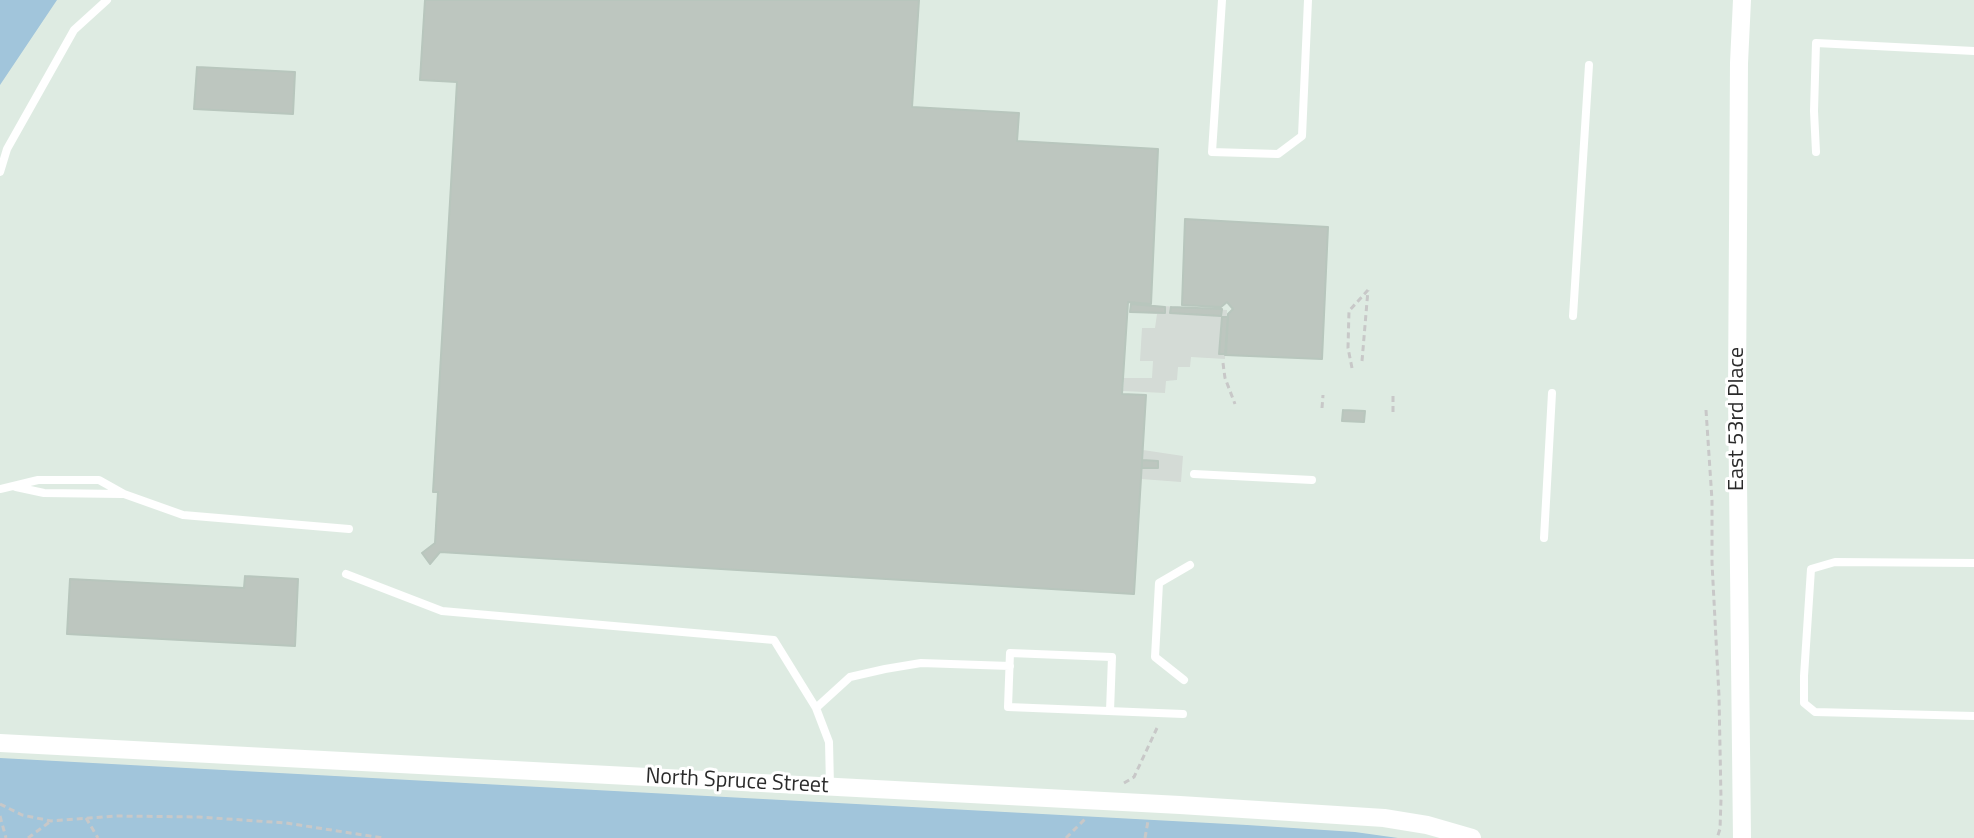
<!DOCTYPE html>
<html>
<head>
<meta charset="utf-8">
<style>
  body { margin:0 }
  canvas { display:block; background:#deebe2 }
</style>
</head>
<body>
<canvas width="1974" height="838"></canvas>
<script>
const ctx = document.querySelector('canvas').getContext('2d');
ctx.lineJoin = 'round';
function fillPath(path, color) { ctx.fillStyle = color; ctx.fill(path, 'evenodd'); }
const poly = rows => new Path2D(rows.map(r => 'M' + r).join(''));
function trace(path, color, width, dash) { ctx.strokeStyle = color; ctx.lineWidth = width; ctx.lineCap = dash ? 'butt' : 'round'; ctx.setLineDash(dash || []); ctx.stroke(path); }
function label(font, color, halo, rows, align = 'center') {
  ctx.font = font + ' "Titillium Web",sans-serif'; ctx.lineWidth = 6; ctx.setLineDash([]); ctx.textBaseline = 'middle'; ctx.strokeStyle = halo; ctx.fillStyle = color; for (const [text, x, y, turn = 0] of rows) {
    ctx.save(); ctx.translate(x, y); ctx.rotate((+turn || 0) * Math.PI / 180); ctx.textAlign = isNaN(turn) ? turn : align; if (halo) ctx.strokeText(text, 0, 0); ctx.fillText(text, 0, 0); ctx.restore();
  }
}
fillPath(poly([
  [0,0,57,0,0,85],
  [0,758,1247,825,1355,832,1398,838,0,838]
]), '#a1c5db');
fillPath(poly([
  [1131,304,1227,310,1225,359,1191,357,1190,367,1178,367,1177,380,1166,381,1165,393,1123,391,1124,378,1152,378,1153,361,1140,361,1142,328,1155,328,1157,314,1130,312],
  [1143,450,1183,456,1181,482,1141,479]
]), '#d4dbd6');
const building = poly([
  [425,0,919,0,912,107,1019,113,1017,141,1158,149,1151,304,1128,302,1122,394,1146,395,1134,594,440,552,430,564,422,553,435,543,438,492,433,492,457,82,420,80,425,0],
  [197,67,295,72,293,114,194,109,197,67],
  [1185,219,1328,227,1322,359,1225,355,1228,314,1233,309,1227,302,1221,307,1182,305,1185,219],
  [1131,304,1165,307,1165,313,1130,312,1131,304],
  [1171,307,1222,309,1221,316,1170,313,1171,307],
  [1222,317,1228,317,1226,354,1219,354,1222,317],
  [1343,410,1365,411,1364,422,1342,421,1343,410],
  [1142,460,1158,461,1158,468,1142,468,1142,460],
  [245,576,298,579,295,646,67,634,70,579,244,588,245,576]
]);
fillPath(building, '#bdc6bf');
trace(building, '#b8c6bd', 2);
trace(poly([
  [1362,361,1368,290],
  [1223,363,1225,378,1235,404],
  [1352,368,1348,348,1349,311,1368,290],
  [1322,408,1323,395],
  [1706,410,1712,500,1712,563,1719,696,1721,799,1720,829,1717,838],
  [1393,412,1393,396],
  [1124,783,1134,777,1157,728],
  [0,804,22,815,51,821,116,816,199,817,286,823,383,838],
  [0,816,6,838],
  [86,818,98,838],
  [28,838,51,821],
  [1066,838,1086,818],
  [1145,838,1148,821]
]), '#c8c8c8', 3, [6, 4]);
trace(poly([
  [1222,0,1212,152,1278,154,1302,136,1308,0],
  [1816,152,1814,111,1816,43,1974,51],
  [0,172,7,149,74,30,107,0],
  [1573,316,1589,65],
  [1194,474,1312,480],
  [16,487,44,493,122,494],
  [0,489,38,480,99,480,124,494,183,515,349,529],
  [1544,538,1552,393],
  [1974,563,1835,562,1811,569,1804,676,1804,703,1815,712,1974,716],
  [346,574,442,611,774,640,816,708,829,742,830,786],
  [1184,680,1155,657,1159,583,1190,565],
  [816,708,850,677,885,669,921,663,1010,666],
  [1110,711,1112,657,1010,653,1008,707,1183,714]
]), '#fff', 8);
trace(poly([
  [0,743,1180,805,1384,818,1427,825,1472,838],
  [1742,838,1737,392,1739,63,1742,0]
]), '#fff', 18);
label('22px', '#2a2a2a', '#fff', [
  ["East 53rd Place",1738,419,-90],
  ["North Spruce Street",737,782,3]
]);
</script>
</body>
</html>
